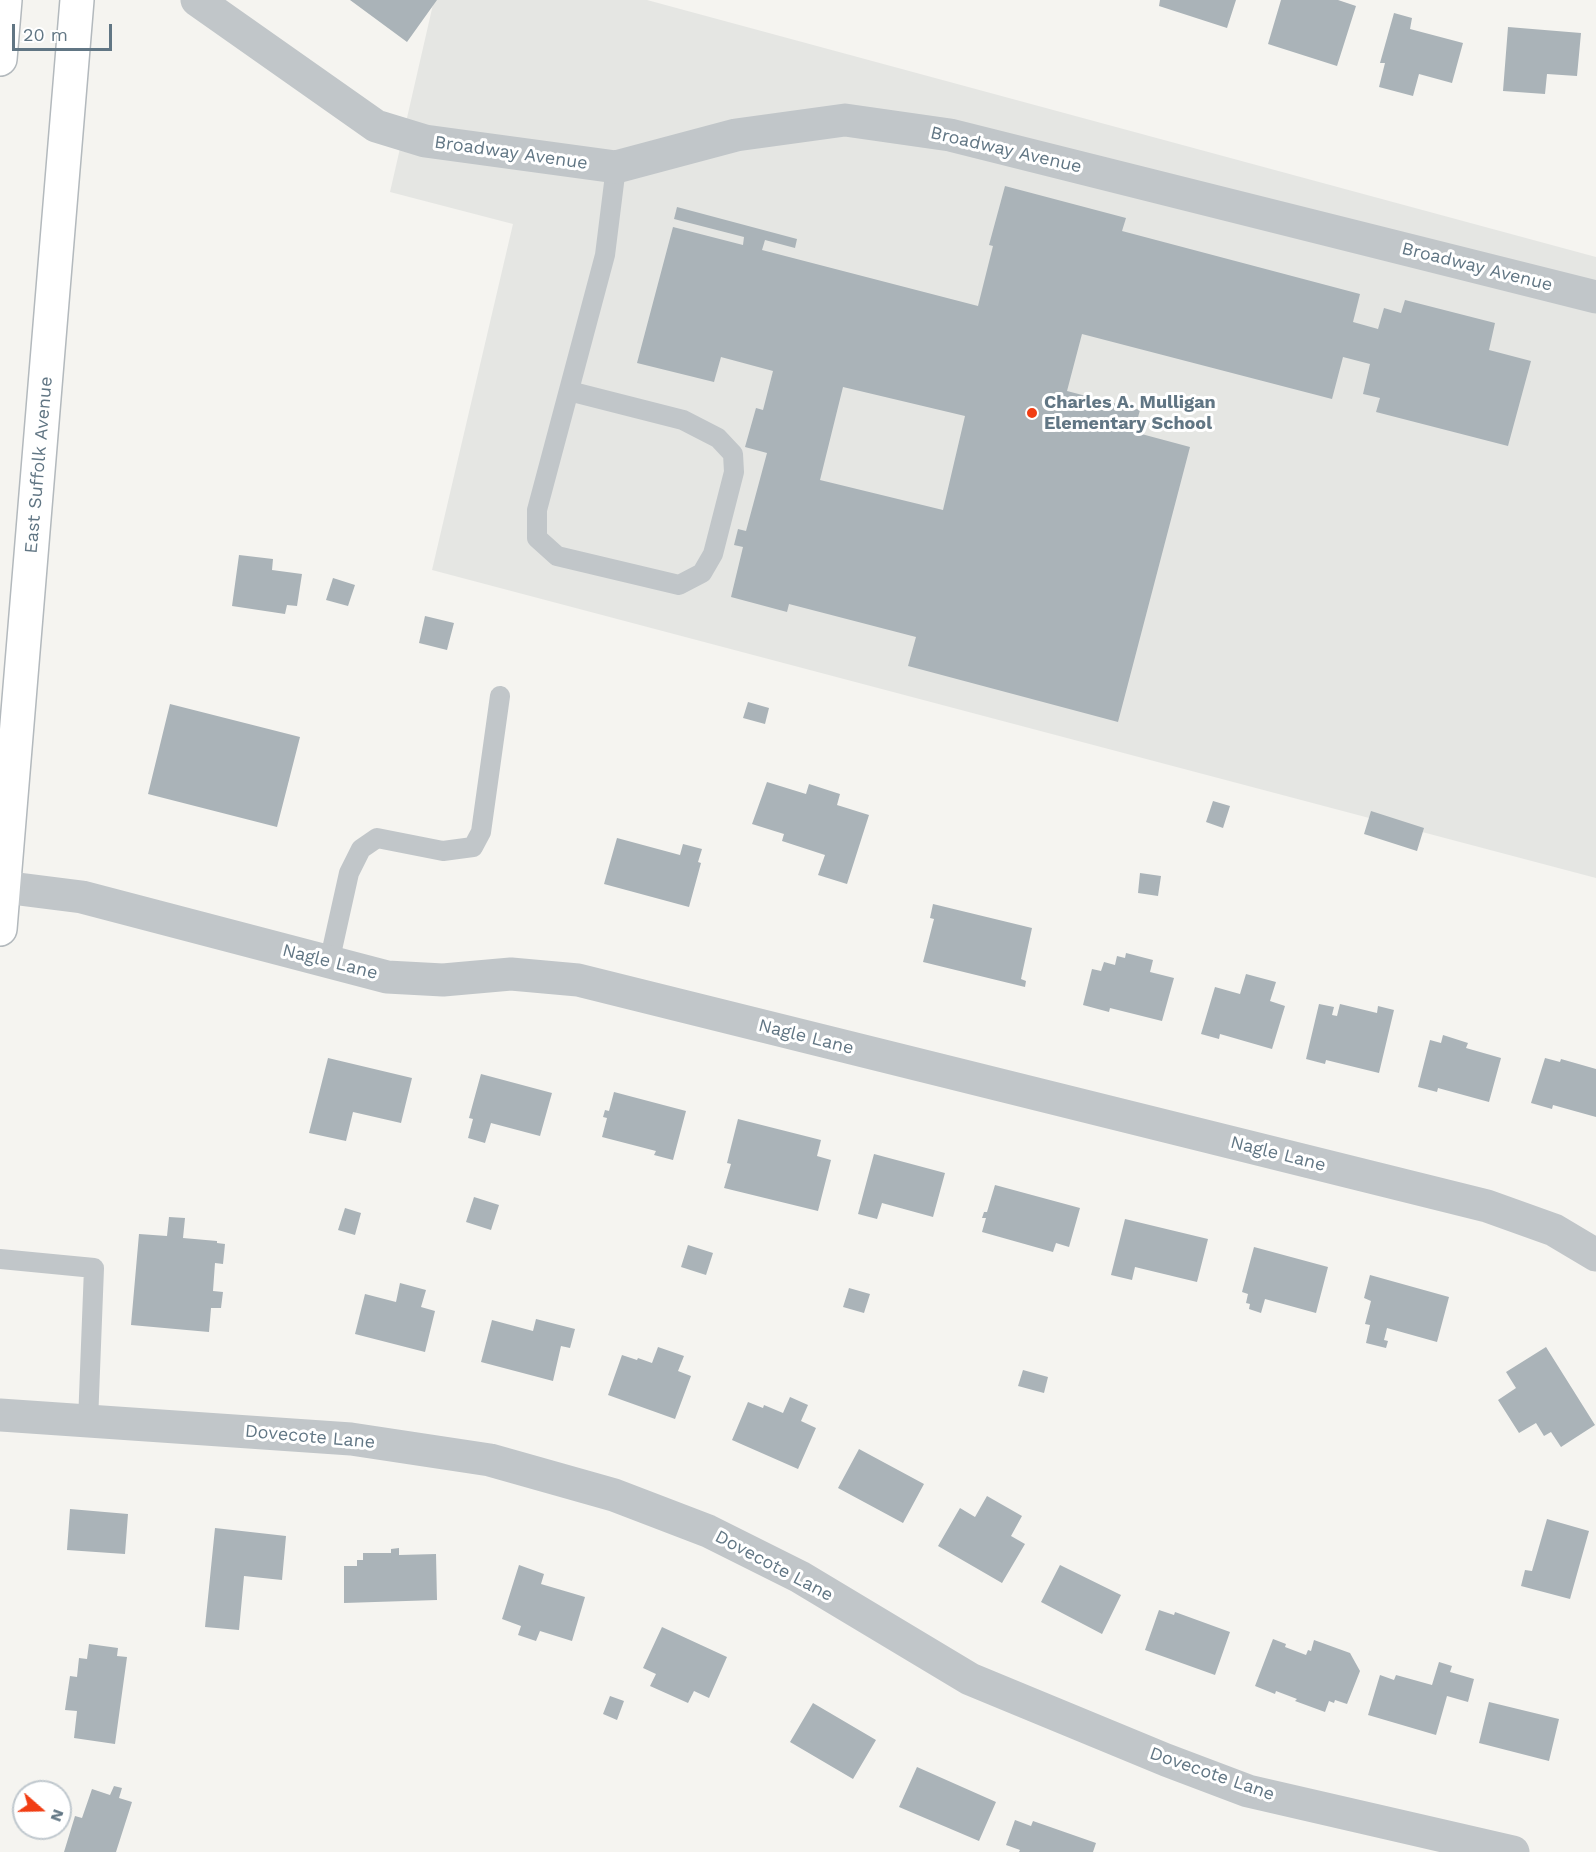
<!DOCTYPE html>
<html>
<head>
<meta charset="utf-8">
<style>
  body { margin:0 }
  #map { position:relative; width:1596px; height:1852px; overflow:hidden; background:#f5f4f0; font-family:"Work Sans",sans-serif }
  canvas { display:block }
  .north { position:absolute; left:12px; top:1780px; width:60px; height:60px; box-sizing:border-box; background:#fff; border:2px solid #c0c8ce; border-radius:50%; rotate:110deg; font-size:16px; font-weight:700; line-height:24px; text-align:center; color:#617684 }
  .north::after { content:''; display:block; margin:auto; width:21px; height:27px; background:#f13d13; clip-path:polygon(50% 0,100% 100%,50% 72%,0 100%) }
  .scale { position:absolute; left:12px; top:24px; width:100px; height:27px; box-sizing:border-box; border:3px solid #617684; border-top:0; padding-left:8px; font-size:18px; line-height:21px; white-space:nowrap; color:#617684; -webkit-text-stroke:4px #fff; paint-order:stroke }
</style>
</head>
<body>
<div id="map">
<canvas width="1596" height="1852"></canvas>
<div class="north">N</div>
<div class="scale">20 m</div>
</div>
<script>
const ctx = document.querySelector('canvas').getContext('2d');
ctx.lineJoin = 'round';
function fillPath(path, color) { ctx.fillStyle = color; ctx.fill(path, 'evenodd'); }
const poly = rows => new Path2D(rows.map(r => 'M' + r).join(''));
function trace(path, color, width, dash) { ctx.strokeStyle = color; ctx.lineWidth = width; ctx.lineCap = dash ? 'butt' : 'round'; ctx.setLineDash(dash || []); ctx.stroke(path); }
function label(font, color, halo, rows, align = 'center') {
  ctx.font = font + ' "Work Sans",sans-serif'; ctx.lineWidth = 6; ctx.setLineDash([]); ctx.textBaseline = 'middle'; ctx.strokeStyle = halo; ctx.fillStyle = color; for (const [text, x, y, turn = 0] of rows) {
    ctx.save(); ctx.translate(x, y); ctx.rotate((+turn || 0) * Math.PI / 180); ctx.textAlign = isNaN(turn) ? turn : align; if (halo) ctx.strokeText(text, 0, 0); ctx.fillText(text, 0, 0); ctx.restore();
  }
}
fillPath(poly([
  [434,0,647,0,1596,257,1596,878,432,570,513,224,390,192]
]), '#e5e6e3');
fillPath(poly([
  [350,0,437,0,407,42],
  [1160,0,1236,0,1227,28,1159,6],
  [1281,0,1338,0,1356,6,1337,66,1268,44],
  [1394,13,1412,18,1410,29,1463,43,1452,83,1419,74,1413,96,1379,87,1385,63,1380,63],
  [1508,27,1581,33,1577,76,1547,74,1545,94,1503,91],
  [1005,186,1126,218,1122,231,1360,294,1353,322,1378,329,1384,308,1401,313,1405,300,1495,323,1489,350,1531,361,1508,446,1376,412,1380,398,1363,394,1370,364,1343,357,1332,399,1082,334,1067,391,1140,410,1134,432,1190,447,1118,722,908,666,916,637,789,604,787,612,731,597,743,547,734,545,738,529,746,531,767,453,745,447,756,408,763,410,773,371,721,357,714,382,637,363,673,227,743,245,744,237,674,219,677,207,797,239,795,248,765,240,762,250,978,306,993,246,989,245],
  [843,387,965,416,943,510,820,480],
  [239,555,273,559,272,570,302,574,297,606,287,605,285,614,232,606],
  [333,578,355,585,348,606,326,600],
  [425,616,454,623,447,650,419,643],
  [748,702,769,708,765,724,743,718],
  [170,704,300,737,277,827,148,794],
  [767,782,806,794,809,784,840,794,837,805,869,815,847,884,818,875,825,855,782,841,784,834,752,824],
  [1213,801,1230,806,1223,828,1206,822],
  [1371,811,1424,828,1417,851,1364,834],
  [617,838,680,855,683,844,702,849,698,862,701,863,689,907,604,884],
  [1140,873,1161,876,1158,896,1138,893],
  [933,904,1032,928,1021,979,1026,981,1025,987,923,962,934,919,930,918],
  [1126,953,1153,960,1150,972,1174,978,1162,1021,1110,1008,1109,1012,1083,1005,1092,969,1101,971,1104,962,1115,965,1117,956,1125,958],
  [1246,974,1276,982,1270,1001,1285,1006,1272,1049,1220,1034,1219,1039,1201,1034,1215,987,1240,994],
  [1319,1004,1334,1007,1332,1015,1337,1016,1340,1004,1377,1013,1378,1006,1394,1010,1379,1073,1326,1060,1325,1064,1306,1059],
  [1443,1035,1468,1043,1466,1048,1501,1058,1489,1102,1438,1088,1437,1092,1418,1087,1430,1040,1441,1043],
  [328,1058,412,1078,401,1123,353,1112,346,1141,309,1133],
  [1545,1058,1560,1062,1561,1059,1596,1069,1596,1117,1553,1105,1552,1109,1531,1103],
  [481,1074,552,1093,540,1136,491,1123,485,1143,468,1138,473,1119,469,1118],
  [614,1092,686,1111,673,1160,654,1155,656,1151,602,1137,607,1118,603,1117,605,1110,609,1111],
  [738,1119,821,1140,817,1156,831,1160,818,1211,724,1188,731,1164,727,1163],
  [874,1154,945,1173,933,1217,882,1203,877,1219,858,1214],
  [995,1185,1080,1208,1069,1247,1056,1243,1053,1252,982,1232,986,1218,982,1218,984,1212,987,1212],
  [474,1197,499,1205,491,1230,466,1222],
  [345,1208,361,1213,355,1235,338,1230],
  [169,1217,185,1218,183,1238,217,1241,217,1243,225,1244,223,1264,215,1263,213,1291,223,1292,221,1308,211,1308,209,1332,131,1325,139,1234,167,1236],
  [1125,1219,1208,1239,1197,1282,1135,1267,1132,1280,1111,1275],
  [688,1245,713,1253,706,1275,681,1267],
  [1254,1247,1328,1267,1316,1313,1265,1299,1261,1313,1249,1309,1250,1304,1246,1303,1248,1294,1242,1292],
  [1370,1275,1449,1297,1437,1342,1387,1328,1384,1340,1388,1341,1386,1348,1366,1343,1370,1325,1365,1324,1371,1301,1364,1298],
  [400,1283,426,1290,421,1307,435,1311,425,1352,355,1334,365,1294,396,1302],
  [849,1288,870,1294,864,1313,843,1307],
  [536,1319,575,1329,570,1348,561,1346,553,1381,481,1362,492,1320,533,1331],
  [658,1347,684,1356,678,1371,691,1376,675,1419,608,1395,622,1355,637,1360,638,1358,652,1363],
  [1546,1347,1595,1425,1561,1447,1551,1432,1544,1436,1536,1423,1519,1433,1498,1400,1516,1388,1506,1372],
  [1023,1370,1048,1377,1044,1393,1018,1386],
  [790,1397,808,1405,801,1421,816,1428,798,1469,732,1440,748,1402,763,1408,764,1405,783,1413],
  [859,1449,924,1484,903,1523,838,1488],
  [987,1496,1022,1516,1011,1536,1025,1544,1002,1583,938,1546,960,1508,975,1517],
  [70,1509,128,1514,125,1554,67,1550],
  [1547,1519,1589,1531,1570,1599,1521,1586,1525,1570,1532,1571],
  [215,1528,286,1536,282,1580,244,1576,239,1630,205,1627],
  [399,1548,399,1555,436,1554,437,1600,344,1603,344,1566,357,1566,357,1560,363,1560,363,1553,391,1553,391,1549],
  [519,1565,544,1574,541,1584,585,1597,572,1641,540,1631,536,1641,518,1635,521,1626,502,1619],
  [1060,1565,1121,1595,1102,1634,1041,1602],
  [1159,1610,1174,1615,1175,1612,1230,1632,1215,1675,1145,1650],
  [662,1627,727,1657,709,1698,694,1691,688,1703,650,1686,656,1674,643,1668],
  [1273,1639,1286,1644,1285,1647,1306,1655,1308,1650,1311,1651,1314,1640,1350,1653,1360,1671,1347,1704,1335,1700,1334,1703,1329,1701,1325,1712,1295,1701,1297,1699,1276,1691,1275,1694,1255,1686],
  [89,1644,118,1648,117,1656,127,1657,115,1744,74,1738,77,1711,65,1710,70,1676,77,1677,79,1658,87,1659],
  [1439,1662,1452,1666,1450,1672,1474,1679,1468,1702,1447,1696,1436,1735,1368,1715,1380,1675,1394,1680,1396,1675,1432,1685],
  [610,1696,624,1701,617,1720,603,1714],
  [1489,1702,1559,1719,1549,1761,1479,1743],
  [813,1703,876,1740,853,1779,790,1742],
  [917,1767,996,1802,979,1841,899,1807],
  [114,1786,122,1788,119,1798,132,1802,116,1852,64,1852,75,1816,82,1818,92,1789,110,1795],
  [1015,1820,1031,1826,1033,1821,1096,1843,1093,1852,1019,1852,1020,1850,1006,1845]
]), '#aab3b8');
const secondary = poly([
  [0,59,5,0],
  [0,929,77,0]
]);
trace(secondary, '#b3b9bd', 36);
trace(poly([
  [569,391,683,420,718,438,733,454,734,472,713,554,702,573,679,585,557,556,537,538,537,510,605,255,616,167],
  [329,963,349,873,361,849,377,838,443,851,473,847,481,832,500,696],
  [0,1259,94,1268,88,1422]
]), '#c1c6c9', 20);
trace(poly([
  [197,0,376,126,425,141,616,167,736,135,845,120,950,135,1596,297],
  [3,887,82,897,387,977,443,980,511,974,578,980,1487,1206,1554,1230,1596,1255],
  [0,1415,351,1439,490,1460,614,1495,708,1531,800,1577,970,1679,1166,1760,1248,1791,1513,1852]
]), '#c1c6c9', 33);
trace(secondary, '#fff', 33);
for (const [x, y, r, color] of [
  [1032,413,6,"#f13d13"]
]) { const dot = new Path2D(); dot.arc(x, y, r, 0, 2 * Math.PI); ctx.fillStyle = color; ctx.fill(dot); trace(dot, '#fff', 2); }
label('18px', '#617684', '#fff', [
  ["Broadway Avenue",1006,150,13],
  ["Broadway Avenue",511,153,8],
  ["Broadway Avenue",1477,267,14],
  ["East Suffolk Avenue",39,465,-85],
  ["Nagle Lane",330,962,14],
  ["Nagle Lane",806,1037,14],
  ["Nagle Lane",1278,1154,14],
  ["Dovecote Lane",310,1437,5],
  ["Dovecote Lane",774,1566,28],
  ["Dovecote Lane",1212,1774,19]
]);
label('bold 18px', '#617684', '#fff', [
  ["Charles A. Mulligan",1044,403],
  ["Elementary School",1044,424]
], 'left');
</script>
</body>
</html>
